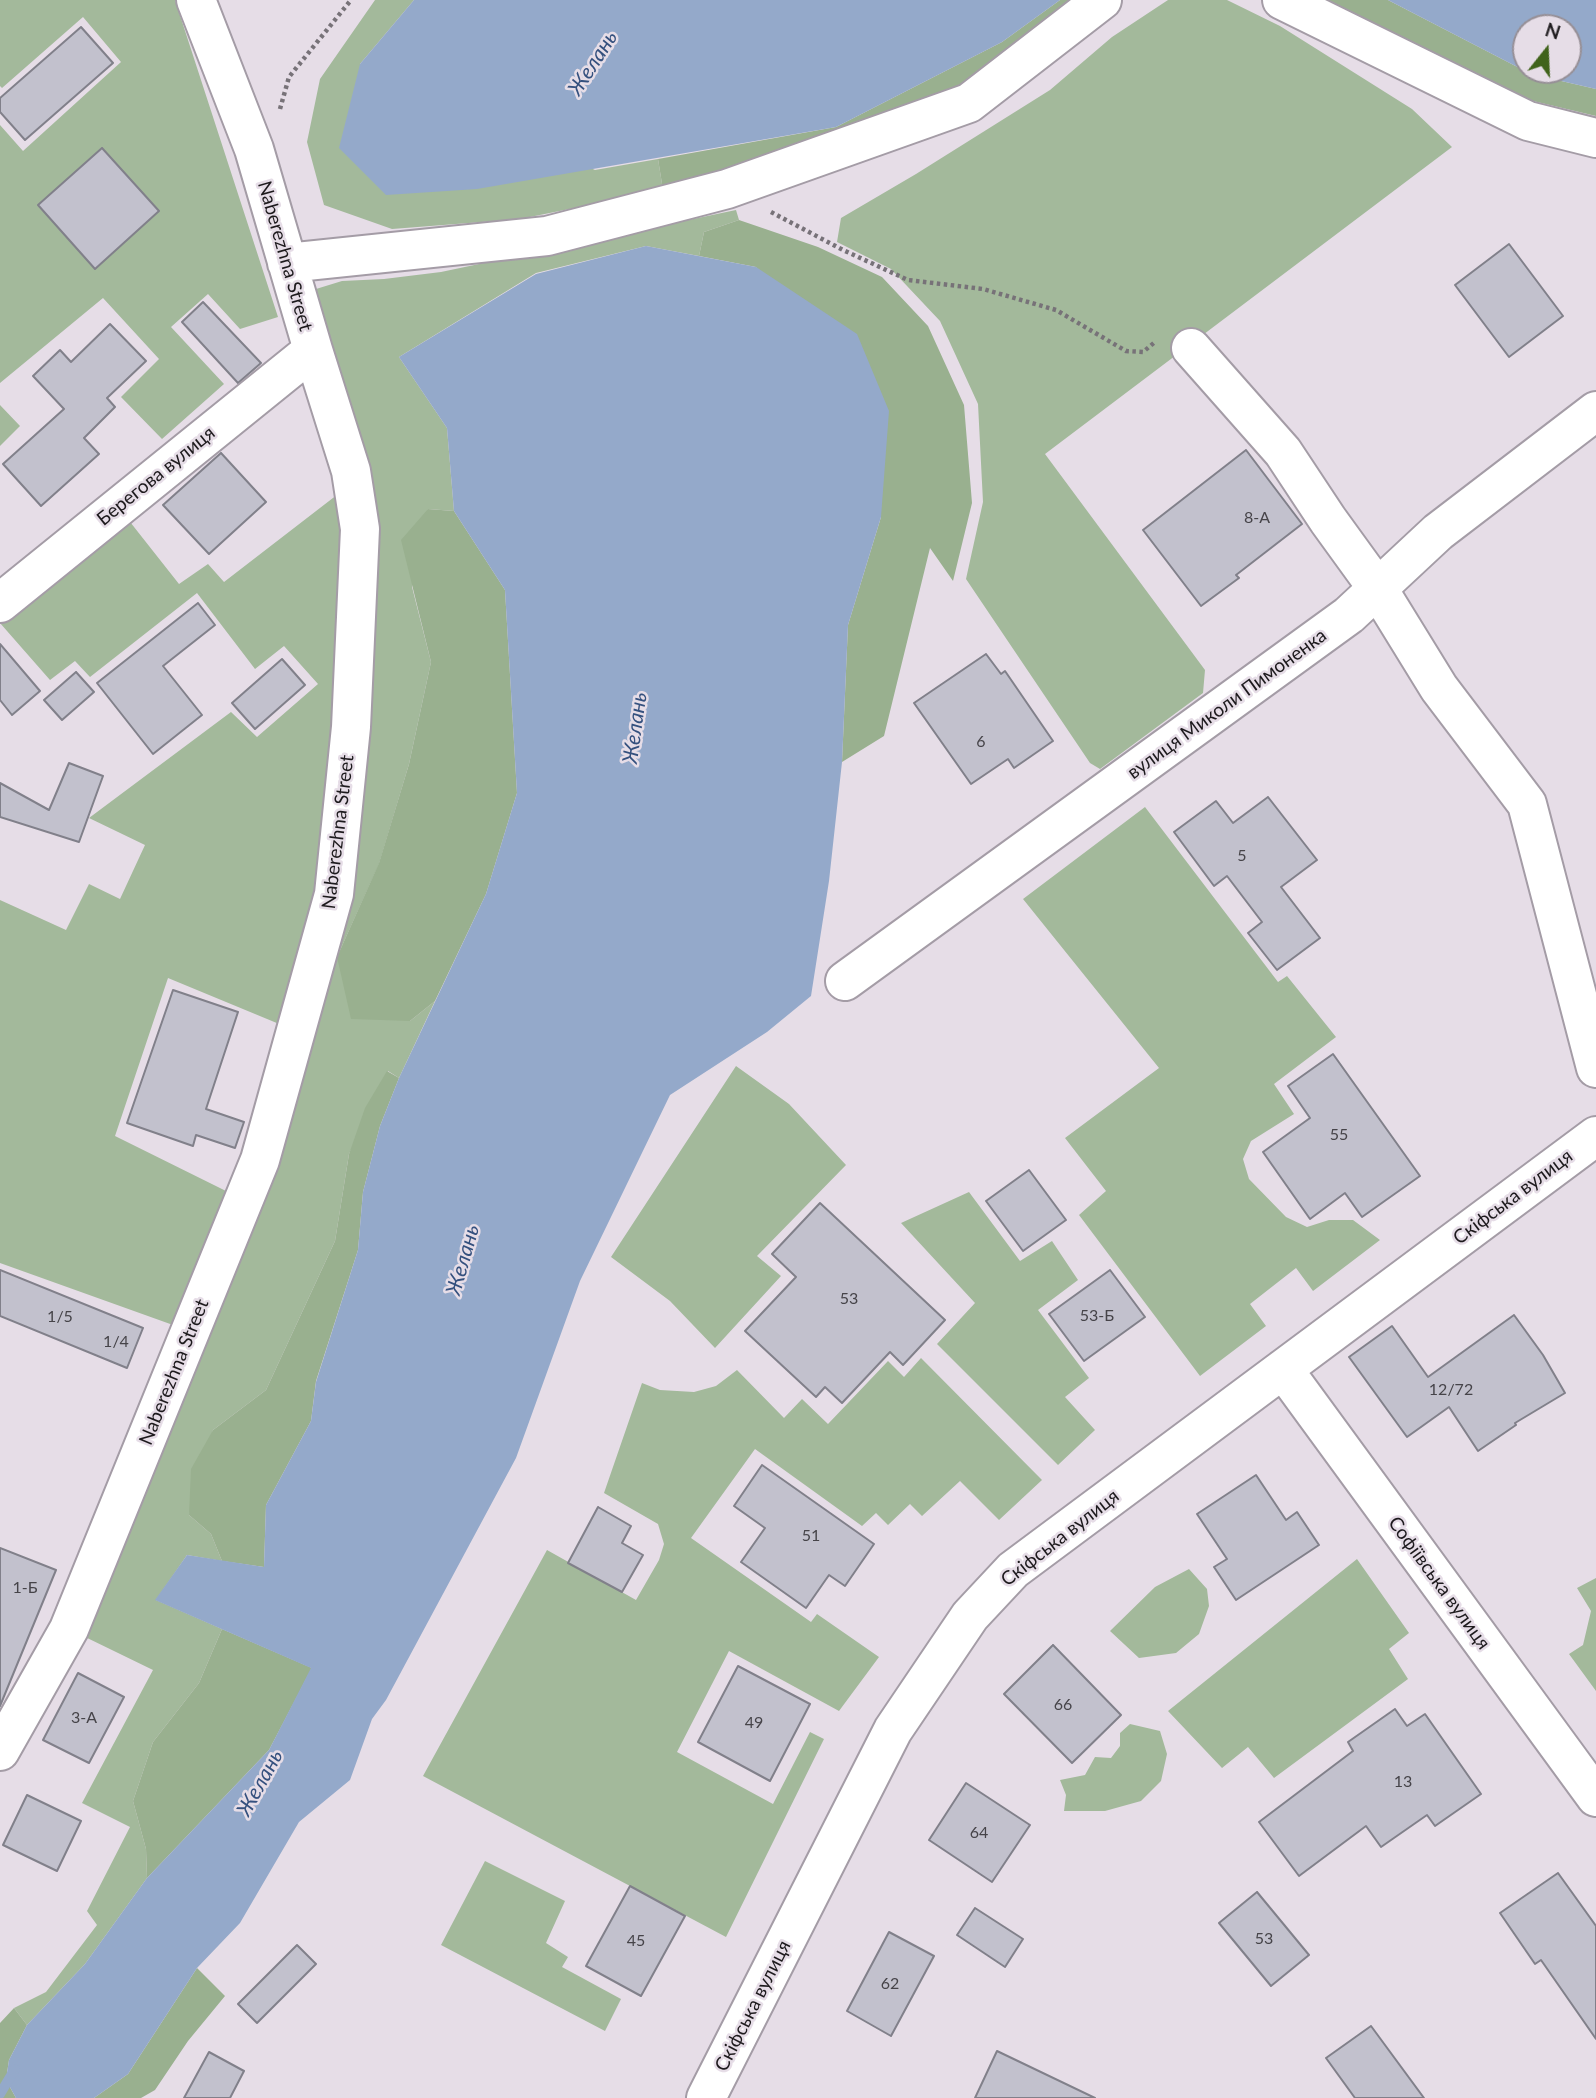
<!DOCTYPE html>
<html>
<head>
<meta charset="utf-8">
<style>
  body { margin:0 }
  #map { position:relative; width:1596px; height:2098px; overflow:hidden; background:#e6dde7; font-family:Lato,sans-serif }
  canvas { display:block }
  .north { position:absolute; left:1512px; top:14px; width:70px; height:70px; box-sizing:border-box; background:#e6dde7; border:2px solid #968f96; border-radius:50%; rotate:18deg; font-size:19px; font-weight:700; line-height:28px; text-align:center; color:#1d1a1d }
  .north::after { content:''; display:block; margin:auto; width:24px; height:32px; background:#40631b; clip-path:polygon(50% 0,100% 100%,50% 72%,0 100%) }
</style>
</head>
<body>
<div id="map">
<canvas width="1596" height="2098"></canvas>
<div class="north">N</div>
</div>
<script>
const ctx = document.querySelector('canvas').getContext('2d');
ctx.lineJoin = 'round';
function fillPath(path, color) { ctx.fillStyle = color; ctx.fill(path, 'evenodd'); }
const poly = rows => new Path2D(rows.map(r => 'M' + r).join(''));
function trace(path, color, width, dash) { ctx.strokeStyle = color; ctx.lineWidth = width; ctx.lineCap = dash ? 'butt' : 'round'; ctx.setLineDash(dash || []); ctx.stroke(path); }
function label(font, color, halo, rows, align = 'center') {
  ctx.font = font + ' Lato,sans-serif'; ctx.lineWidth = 5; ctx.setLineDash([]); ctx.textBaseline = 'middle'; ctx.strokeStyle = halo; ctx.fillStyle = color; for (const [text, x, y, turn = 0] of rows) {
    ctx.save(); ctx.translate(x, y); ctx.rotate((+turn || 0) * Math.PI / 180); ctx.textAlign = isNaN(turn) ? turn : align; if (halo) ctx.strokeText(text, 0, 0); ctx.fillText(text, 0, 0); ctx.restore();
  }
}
fillPath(poly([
  [0,0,175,0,278,317,240,329,208,294,171,327,224,384,162,439,121,397,159,359,103,298,0,383,0,125,23,151,121,62,83,17,2,88,0,86],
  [375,0,414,0,360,64,595,170,658,159,663,190,520,219,392,229,324,205,307,142,320,79],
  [1168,0,1227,0,1280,26,1412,109,1452,147,1045,454,1205,670,1203,693,1100,769,1090,763,966,579,983,502,978,404,940,321,891,269,837,242,841,218,916,174,1050,90,1112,37],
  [736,210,739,220,704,232,699,256,646,246,536,273,399,357,447,428,454,511,428,509,412,587,431,662,409,764,379,864,337,957,410,1021,435,1001,399,1078,388,1071,349,1154,335,1241,266,1390,213,1430,189,1515,211,1534,222,1561,187,1555,156,1600,222,1629,199,1683,153,1742,133,1801,146,1849,147,1878,85,1964,27,2025,14,2008,46,1992,97,1925,87,1911,130,1827,82,1803,153,1670,79,1634,272,1164,373,529,308,301,316,289,342,281,384,279,441,272],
  [0,405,20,426,0,446],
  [342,491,352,513,321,889,284,1026,168,978,115,1136,226,1191,173,1325,0,1263,0,900,66,930,89,884,120,899,145,845,89,818,231,712,257,737,318,684,284,646,255,669,197,593,90,677,75,661,50,680,0,623,0,618,123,513,179,584,208,564,224,582],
  [1145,807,1278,982,1287,976,1336,1037,1274,1084,1294,1114,1251,1141,1243,1159,1249,1179,1286,1217,1307,1227,1329,1220,1353,1220,1380,1240,1313,1291,1296,1268,1250,1304,1266,1326,1200,1376,1079,1215,1106,1191,1065,1138,1159,1068,1023,899],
  [736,1066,789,1104,846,1165,757,1256,781,1276,715,1348,670,1301,611,1257],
  [969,1192,1020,1261,1052,1241,1078,1280,1038,1310,1089,1378,1065,1397,1095,1430,1058,1465,937,1344,975,1303,901,1223],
  [921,1358,1042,1480,999,1520,960,1481,922,1516,910,1504,888,1525,876,1513,862,1526,755,1449,691,1538,811,1622,817,1614,879,1657,839,1711,729,1651,677,1752,773,1804,810,1732,824,1739,726,1937,423,1776,547,1550,636,1600,659,1560,664,1544,658,1524,604,1493,642,1383,660,1390,694,1392,716,1386,737,1370,784,1418,802,1399,828,1424,888,1361,904,1377],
  [1357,1559,1409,1633,1389,1649,1408,1679,1274,1778,1248,1747,1222,1768,1168,1711],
  [1189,1569,1207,1589,1209,1606,1199,1634,1176,1653,1139,1658,1110,1631,1155,1587],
  [1596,1578,1596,1691,1569,1654,1583,1645,1591,1611,1577,1588],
  [1130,1724,1160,1731,1167,1754,1161,1781,1141,1801,1105,1811,1064,1811,1066,1795,1060,1780,1085,1775,1095,1757,1111,1758,1120,1746,1120,1733],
  [485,1861,565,1901,546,1943,568,1957,562,1967,621,1999,605,2031,441,1945]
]), '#a3b99b');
fillPath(poly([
  [1060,0,1083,0,938,109,663,190,658,159,836,127,1002,42],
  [1326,0,1388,0,1531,74,1596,89,1596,116,1512,96],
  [739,220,818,247,882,277,928,326,964,405,972,503,953,581,930,548,884,736,842,762,848,625,881,517,756,267,699,256,704,232],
  [428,509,454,511,505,590,517,793,486,894,435,1001,410,1021,351,1019,337,957,379,863,409,764,431,662,401,540],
  [387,1071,399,1078,380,1126,363,1192,358,1250,316,1381,311,1421,266,1505,264,1567,222,1561,211,1534,189,1515,191,1469,213,1430,266,1390,335,1241,349,1154,365,1108],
  [222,1629,312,1668,269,1750,147,1878,146,1849,133,1801,153,1742,199,1683],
  [197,1968,225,1996,188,2041,155,2090,141,2098,94,2098,128,2074],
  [14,2008,27,2025,9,2060,6,2080,16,2098,0,2098,0,2023]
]), '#99b08f');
fillPath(poly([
  [414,0,1060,0,1002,42,836,127,477,189,386,195,339,148,360,64],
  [1388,0,1596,0,1596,89,1531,74],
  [1526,28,1568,28,1568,70,1526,70],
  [646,246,756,267,857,334,889,411,881,517,848,625,842,762,829,881,811,996,767,1032,670,1095,580,1281,516,1458,386,1700,372,1719,350,1780,299,1822,240,1923,197,1968,128,2074,94,2098,16,2098,6,2080,9,2060,27,2025,85,1964,147,1878,269,1750,311,1668,155,1600,187,1555,264,1567,266,1505,311,1421,316,1382,358,1250,363,1192,380,1126,399,1078,486,894,517,793,505,590,454,511,447,428,399,357,536,274]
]), '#94a9ca');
trace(poly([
  [0,2094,15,2069]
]), '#94a9ca', 10);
const building = poly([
  [81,27,113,63,25,140,0,112,0,98,81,27],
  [102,148,159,211,95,269,38,205,102,148],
  [1509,244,1563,316,1509,357,1455,285,1509,244],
  [203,302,261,363,238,383,182,322,203,302],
  [110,324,146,361,107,398,115,407,84,438,99,454,41,506,3,464,64,409,33,376,60,350,71,362,110,324],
  [1246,450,1302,524,1236,575,1239,578,1201,606,1143,530,1246,450],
  [221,453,266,502,209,554,163,505,221,453],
  [198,603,215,625,163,666,202,715,153,754,97,683,198,603],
  [0,644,40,691,12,715,0,700,0,644],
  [986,654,1001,674,1005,671,1053,741,1014,768,1008,759,971,784,914,703,986,654],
  [282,659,305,685,255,729,232,703,282,659],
  [76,672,94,692,62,720,44,700,76,672],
  [69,763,103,776,79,842,0,817,0,783,49,810,69,763],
  [1268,797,1317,860,1281,887,1320,938,1277,970,1248,933,1262,922,1227,876,1214,886,1174,832,1216,801,1233,823,1268,797],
  [173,990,238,1012,206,1109,244,1122,235,1148,196,1135,193,1146,127,1123,173,990],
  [1333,1054,1420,1176,1362,1217,1345,1193,1310,1219,1263,1152,1310,1118,1288,1086,1333,1054],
  [1029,1170,1066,1220,1023,1251,986,1201,1029,1170],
  [820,1203,945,1320,903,1365,890,1352,842,1403,825,1387,816,1397,745,1331,796,1277,772,1254,820,1203],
  [0,1270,143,1328,127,1368,0,1316,0,1270],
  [1110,1270,1145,1317,1084,1361,1049,1314,1110,1270],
  [1514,1315,1543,1355,1565,1393,1515,1423,1516,1425,1478,1451,1449,1407,1407,1437,1349,1357,1392,1326,1428,1377,1514,1315],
  [762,1465,874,1544,845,1586,829,1575,806,1608,741,1562,765,1528,734,1506,762,1465],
  [1256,1475,1286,1520,1297,1512,1319,1545,1236,1600,1214,1567,1227,1559,1197,1514,1256,1475],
  [598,1507,631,1526,622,1543,643,1555,622,1592,568,1563,598,1507],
  [0,1548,56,1570,0,1706,0,1548],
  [1053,1645,1121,1715,1072,1763,1004,1694,1053,1645],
  [738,1666,810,1704,770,1781,698,1742,738,1666],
  [78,1673,124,1697,89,1763,43,1740,78,1673],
  [1395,1709,1407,1726,1425,1714,1481,1794,1435,1826,1427,1815,1381,1847,1366,1826,1299,1876,1259,1822,1353,1751,1348,1742,1395,1709],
  [966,1783,1030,1825,992,1882,929,1840,966,1783],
  [27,1795,81,1821,57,1871,3,1845,27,1795],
  [1558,1873,1596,1926,1596,2039,1541,1960,1535,1964,1500,1913,1558,1873],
  [630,1886,685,1916,641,1996,586,1966,630,1886],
  [1257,1892,1309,1955,1271,1986,1219,1923,1257,1892],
  [975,1908,1023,1939,1005,1967,957,1935,975,1908],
  [889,1932,934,1956,891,2036,847,2011,889,1932],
  [297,1945,316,1964,257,2023,238,2004,297,1945],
  [1371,2026,1424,2098,1355,2098,1326,2058,1371,2026],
  [997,2051,1095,2098,975,2098,997,2051],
  [209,2052,244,2071,230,2098,184,2098,209,2052]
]);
fillPath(building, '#c2c1cd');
trace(building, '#81808a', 2);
const minor = poly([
  [1282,0,1528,121,1596,138],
  [287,263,547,236,727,189,969,103,1102,0],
  [1191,348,1283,452,1328,520,1378,589,1439,688,1527,804,1596,1068],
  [0,603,313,350],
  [845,981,1349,615,1438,532,1596,411],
  [1283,1369,1596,1797],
  [0,1751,69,1629,260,1160,334,894,351,727,360,529,351,471,313,350,254,149,196,0],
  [706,2098,893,1730,970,1616,1013,1570,1596,1136]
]);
trace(minor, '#a49ca6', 42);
trace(poly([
  [280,109,289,77,351,0],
  [771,212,843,250,908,280,983,289,1056,310,1126,351,1143,352,1155,342]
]), '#777278', 4.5, [3.5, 3.5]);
trace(minor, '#fff', 38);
label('16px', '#464449', null, [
  ["8-А",1257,518],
  ["6",981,742],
  ["5",1242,856],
  ["55",1339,1135],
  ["53",849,1299],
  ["53-Б",1097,1316],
  ["1/5",60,1317],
  ["1/4",116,1342],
  ["12/72",1451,1390],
  ["51",811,1536],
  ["1-Б",25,1588],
  ["66",1063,1705],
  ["3-А",84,1718],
  ["49",754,1723],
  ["13",1403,1782],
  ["64",979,1833],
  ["53",1264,1939],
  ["45",636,1941],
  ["62",890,1984]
]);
label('19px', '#1d1a1d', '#e6dde7', [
  ["Naberezhna Street",285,256,74],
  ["Берегова вулиця",156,476,-39],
  ["вулиця Миколи Пимоненка",1227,704,-36],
  ["Naberezhna Street",338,832,-83],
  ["Скіфська вулиця",1513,1197,-37],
  ["Naberezhna Street",174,1372,-68],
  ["Скіфська вулиця",1060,1538,-38],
  ["Софіївська вулиця",1439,1583,54],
  ["Скіфська вулиця",753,2006,-63]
]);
label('italic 21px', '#34507e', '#e6dde7', [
  ["Желань",593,63,-57],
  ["Желань",635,728,-82],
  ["Желань",463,1260,-74],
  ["Желань",260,1783,-61]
]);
</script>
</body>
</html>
